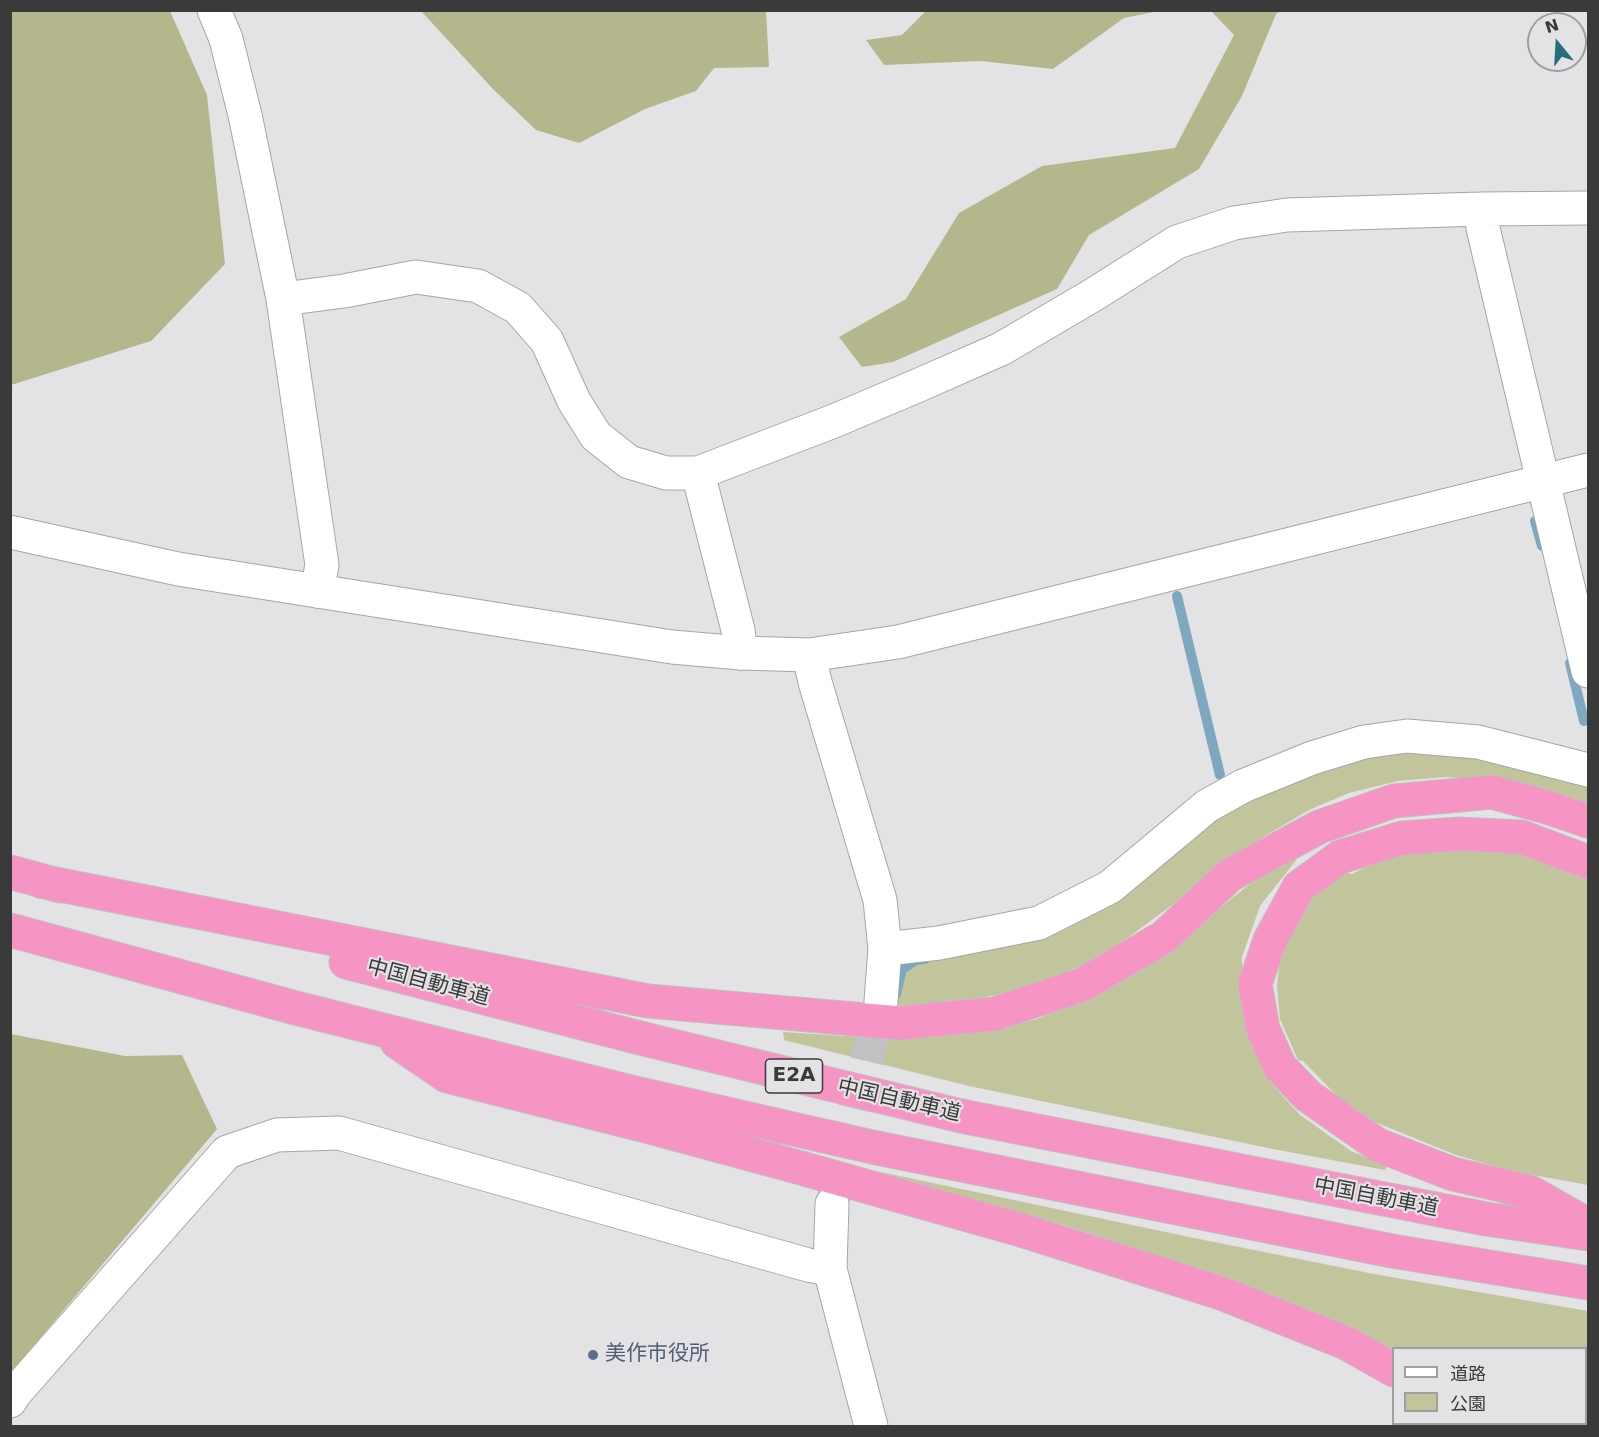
<!DOCTYPE html>
<html>
<head>
<meta charset="utf-8">
<style>
  body { margin:0 }
  #map { position:relative; width:1599px; height:1437px; overflow:hidden; background:#e3e3e5; font-family:"DejaVu Sans","Noto Sans JP",sans-serif }
  canvas { display:block }
  .frame { position:absolute; inset:0; border:12px solid #3a3a3b; pointer-events:none }
  .legend { position:absolute; left:1392px; top:1347px; width:195px; height:78px; box-sizing:border-box; background:#e3e3e5; border:2px solid #9f9fa1; margin:0; padding:8px 10px; list-style:none; font-size:18px; color:#3a3a3b }
  .legend li { display:flex; align-items:center; gap:12px; height:30px }
  .legend b { width:30px; border:2px solid #9f9fa1 }
  .north { position:absolute; left:1527px; top:12px; width:60px; height:60px; box-sizing:border-box; background:#e3e3e5; border:2px solid #9f9fa1; border-radius:50%; rotate:342deg; font-size:16px; font-weight:700; line-height:24px; text-align:center; color:#3a3a3b }
  .north::after { content:''; display:block; margin:auto; width:21px; height:27px; background:#266f7a; clip-path:polygon(50% 0,100% 100%,50% 72%,0 100%) }
</style>
</head>
<body>
<div id="map">
<canvas width="1599" height="1437"></canvas>
<div class="frame"></div>
<ul class="legend">
<li><b style="height:8px;background:#fff"></b>道路</li>
<li><b style="height:16px;background:#c2c59c"></b>公園</li>
</ul>
<div class="north">N</div>
</div>
<script>
const ctx = document.querySelector('canvas').getContext('2d');
ctx.lineJoin = 'round';
function fillPath(path, color) { ctx.fillStyle = color; ctx.fill(path, 'evenodd'); }
const poly = rows => new Path2D(rows.map(r => 'M' + r).join(''));
function trace(path, color, width, dash) { ctx.strokeStyle = color; ctx.lineWidth = width; ctx.lineCap = dash ? 'butt' : 'round'; ctx.setLineDash(dash || []); ctx.stroke(path); }
function label(font, color, halo, rows, align = 'center') {
  ctx.font = font + ' "DejaVu Sans","Noto Sans JP",sans-serif'; ctx.lineWidth = 4.5; ctx.setLineDash([]); ctx.textBaseline = 'middle'; ctx.strokeStyle = halo; ctx.fillStyle = color; for (const [text, x, y, turn = 0] of rows) {
    ctx.save(); ctx.translate(x, y); ctx.rotate((+turn || 0) * Math.PI / 180); ctx.textAlign = isNaN(turn) ? turn : align; if (halo) ctx.strokeText(text, 0, 0); ctx.fillText(text, 0, 0); ctx.restore();
  }
}
fillPath(poly([
  [1365,750,1495,754,1588,783,1588,807,1493,779,1445,777,1398,781,1349,793,1309,810,1265,836,1110,951,1064,974,1011,992,956,1003,906,1006,893,1004,897,971,908,960,1008,940,1206,819],
  [1400,850,1522,851,1588,876,1588,1185,1511,1171,1456,1155,1375,1122,1342,1101,1303,1061,1298,1060,1280,1019,1277,985,1282,946,1300,912,1317,893,1345,872,1352,874],
  [1295,855,1297,859,1260,906,1242,957,1243,1005,1251,1045,1271,1083,1300,1115,1351,1151,1387,1165,1385,1170,1273,1149,969,1086,784,1040,783,1032,845,1036,926,1037,990,1030,1037,1019,1120,983,1179,941,1246,887],
  [876,1171,1194,1238,1374,1274,1588,1311,1588,1426,1511,1426,1506,1424,1586,1424,1586,1348,1394,1348,1393,1353,1209,1273,1064,1225,873,1176]
]), '#c2c59c');
fillPath(poly([
  [11,10,170,11,207,95,225,264,151,341,11,385],
  [421,11,766,11,769,67,714,68,696,91,645,109,579,143,536,130,493,89],
  [926,11,926,10,1159,11,1124,18,1053,69,981,61,884,65,866,40,902,35],
  [1211,11,1281,11,1276,14,1242,96,1199,169,1089,235,1057,289,893,362,862,367,839,337,906,299,959,213,1042,166,1175,148,1234,35],
  [11,1034,125,1056,182,1055,217,1129,18,1364,11,1376]
]), '#b4b68c');
trace(poly([
  [1535,521,1542,546],
  [1177,596,1220,775],
  [1570,663,1584,721],
  [896,994,902,969,916,960,925,959]
]), '#7ea7c0', 10);
trace(poly([
  [832,1204,881,1001]
]), '#c1c1c3', 33, [33, 16]);
const street = poly([
  [214,10,226,39,245,115,283,299,322,565,317,591],
  [1481,209,1483,228,1588,671],
  [283,299,344,291,416,277,478,286,518,308,547,341,574,401,596,436,629,462,666,473,698,473,834,421,919,385,1001,349,1093,295,1177,242,1234,223,1287,215,1481,209,1588,208],
  [698,473,738,630,741,653],
  [885,949,939,943,1039,923,1110,887,1207,806,1243,786,1312,758,1364,742,1407,736,1478,742,1588,770],
  [10,1401,15,1393,227,1152,277,1135,339,1133,808,1265,830,1269]
]);
const secondary = poly([
  [10,532,178,569,672,647,741,653,809,655,898,642,1588,470],
  [809,655,815,682,880,900,885,949,881,1001],
  [832,1204,830,1269,871,1426]
]);
const highway = poly([
  [1588,862,1522,837,1460,834,1402,838,1340,857,1299,887,1270,940,1255,984,1263,1029,1280,1067,1308,1096,1378,1145,1453,1174,1530,1192,1588,1225],
  [10,872,61,886],
  [40,881,648,1001,900,1023,994,1014,1082,985,1164,937,1230,875,1319,827,1394,801,1492,792,1543,806,1588,821],
  [10,930,292,1007,379,1029,631,1092,872,1147,1392,1251,1588,1283],
  [346,962,640,1038,961,1116,1486,1219,1588,1234],
  [397,1042,447,1076,646,1126,794,1166,1021,1230,1221,1293,1346,1343,1394,1370],
  [1478,1424,1482,1426]
]);
trace(street, '#a6a6a8', 35);
trace(secondary, '#a6a6a8', 35);
trace(highway, '#c0c0c0', 35);
trace(street, '#fff', 33);
trace(secondary, '#fff', 33);
trace(highway, '#f694c4', 33);
for (const [x, y, r, color] of [
  [593,1355,6,"#5c6f8a"]
]) { const dot = new Path2D(); dot.arc(x, y, r, 0, 2 * Math.PI); ctx.fillStyle = color; ctx.fill(dot); trace(dot, '#e3e3e5', 2); }
for (const [x, y, w] of [
  [794,1076,57]
]) { const box = new Path2D(); box.roundRect(x - w / 2, y - 17, w, 34, 4.5); ctx.fillStyle = '#e3e3e5'; ctx.fill(box); trace(box, '#3a3a3b', 1.5); }
label('bold 20px', '#3a3a3b', null, [
  ["E2A",794,1076]
]);
label('21px', '#3a3a3b', '#e3e3e5', [
  ["中国自動車道",428,983,15],
  ["中国自動車道",899,1101,13],
  ["中国自動車道",1376,1198,11]
]);
label('21px', '#4e5e75', '#e3e3e5', [
  ["美作市役所",605,1355]
], 'left');
</script>
</body>
</html>
